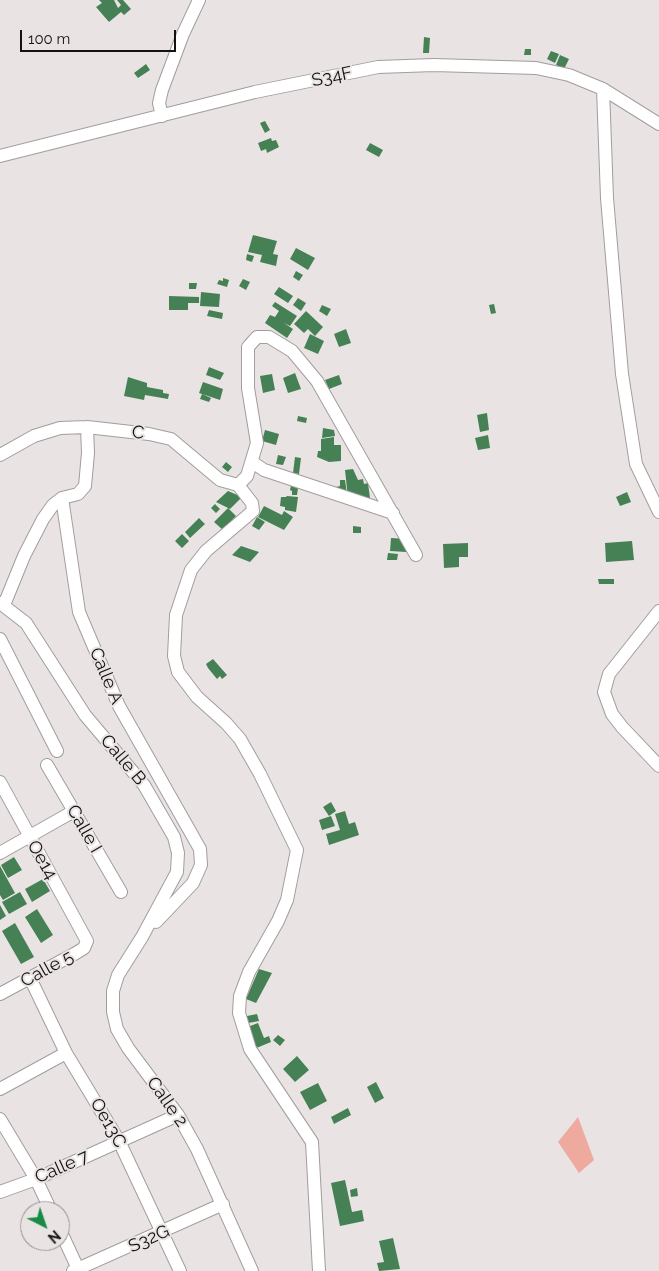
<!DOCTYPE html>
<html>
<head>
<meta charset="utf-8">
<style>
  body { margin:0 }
  #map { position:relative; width:659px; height:1271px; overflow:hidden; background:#e9e4e3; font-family:Raleway,sans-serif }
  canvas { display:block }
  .north { position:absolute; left:20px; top:1201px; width:50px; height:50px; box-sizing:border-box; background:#e9e4e3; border:1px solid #94908f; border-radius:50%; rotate:139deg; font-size:14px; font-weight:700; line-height:20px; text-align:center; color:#141212 }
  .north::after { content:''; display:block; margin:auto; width:18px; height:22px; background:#188c46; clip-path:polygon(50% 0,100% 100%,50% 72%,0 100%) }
  .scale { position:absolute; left:20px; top:30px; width:156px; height:22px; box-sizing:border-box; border:2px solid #141212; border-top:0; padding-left:6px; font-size:15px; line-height:18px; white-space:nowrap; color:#141212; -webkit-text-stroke:4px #e9e4e3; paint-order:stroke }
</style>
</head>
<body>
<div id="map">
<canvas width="659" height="1271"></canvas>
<div class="north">N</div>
<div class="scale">100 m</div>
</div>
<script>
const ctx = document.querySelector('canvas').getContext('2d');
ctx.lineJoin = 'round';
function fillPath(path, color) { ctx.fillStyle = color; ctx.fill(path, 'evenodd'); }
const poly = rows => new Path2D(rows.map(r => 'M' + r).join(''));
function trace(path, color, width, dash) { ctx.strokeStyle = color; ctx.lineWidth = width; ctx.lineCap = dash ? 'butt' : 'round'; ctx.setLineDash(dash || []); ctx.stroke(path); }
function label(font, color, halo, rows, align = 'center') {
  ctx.font = font + ' Raleway,sans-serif'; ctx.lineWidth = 4; ctx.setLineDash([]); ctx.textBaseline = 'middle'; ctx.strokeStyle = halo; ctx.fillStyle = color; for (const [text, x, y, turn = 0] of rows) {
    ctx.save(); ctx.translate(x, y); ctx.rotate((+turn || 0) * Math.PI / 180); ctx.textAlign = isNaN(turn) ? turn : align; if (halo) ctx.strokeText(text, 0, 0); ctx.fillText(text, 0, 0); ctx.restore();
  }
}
fillPath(poly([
  [578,1117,594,1160,579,1173,558,1142]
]), '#eeaa9f');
fillPath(poly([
  [99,0,114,0,118,8,121,5,117,0,123,0,131,9,124,15,121,12,109,22,96,7,102,3],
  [424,37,430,38,429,53,423,53],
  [525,49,531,49,531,55,524,55],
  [551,51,559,54,555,63,547,59],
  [560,55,569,59,564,69,556,65],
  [146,64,150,70,138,78,134,73],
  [265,121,270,130,265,133,260,123],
  [271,138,272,141,276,140,279,147,267,153,266,149,261,151,258,143],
  [370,143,383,150,379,157,366,150],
  [253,235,277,241,273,254,278,255,276,266,260,262,262,255,248,252],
  [296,248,315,258,308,270,290,259],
  [247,254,254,256,252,262,246,260],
  [296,271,303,275,299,281,293,277],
  [223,278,229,280,227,287,217,284,219,280,223,281],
  [243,279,250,282,246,290,239,286],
  [189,283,197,283,196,289,189,289],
  [279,287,293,296,288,303,274,294],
  [201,292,220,294,219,307,200,306],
  [169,296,199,297,199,303,188,303,188,310,169,310],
  [298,298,306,303,301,311,293,305],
  [275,302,297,316,290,326,284,323,293,329,287,338,265,323,270,315,275,317,279,311,272,306],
  [494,304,496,313,491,314,489,305],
  [322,305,331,309,327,316,319,311],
  [209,310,223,313,222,319,207,316],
  [306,311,323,327,315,336,308,329,304,333,294,324],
  [346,329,351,343,339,347,334,334],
  [310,334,324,341,318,354,304,348],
  [209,367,224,373,220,380,206,375],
  [295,373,301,389,288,393,283,378],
  [272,374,275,390,263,393,260,376],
  [339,375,342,384,329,389,325,380],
  [128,377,147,383,147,387,163,390,163,393,169,394,168,399,145,395,144,400,124,396],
  [203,382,223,389,220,400,199,393],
  [202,394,211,398,209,402,200,399],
  [487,413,489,430,480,432,477,415],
  [298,416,307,418,306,423,297,421],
  [323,428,334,430,335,436,322,438],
  [265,430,279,434,276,445,262,441],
  [488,435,490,448,478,450,475,438],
  [334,437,334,445,341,445,341,461,329,462,317,457,318,451,321,451,321,439],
  [278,455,286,457,283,465,276,464],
  [295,457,301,458,299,474,293,473],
  [226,462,232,467,228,472,222,467],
  [353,469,358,480,363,479,364,484,368,483,370,498,348,498,345,470],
  [340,480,345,480,347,494,336,494,336,487,340,486],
  [292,481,299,482,297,495,292,495,292,491,290,490],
  [228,491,242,497,230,509,216,502],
  [627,492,631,502,620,506,616,497],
  [287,496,298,497,296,512,285,510,285,507,280,506,281,497,286,497],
  [215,504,220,509,216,513,211,508],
  [264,506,282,515,284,511,293,517,284,530,258,517],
  [228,508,236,516,223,530,214,522],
  [257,517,265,522,259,530,252,526],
  [199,518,205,524,190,538,185,532],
  [353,526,361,527,361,533,353,533],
  [182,534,189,541,182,548,175,541],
  [391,538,406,539,406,552,390,551],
  [632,541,634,560,606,562,605,543],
  [468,543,468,557,459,557,459,567,444,568,443,544],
  [241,546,259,552,250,562,232,555],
  [388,553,398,554,397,560,387,560],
  [598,579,614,579,614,584,599,584],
  [213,659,227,675,222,679,220,676,217,679,208,668,206,664],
  [331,802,336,811,329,816,323,807],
  [345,811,349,824,355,822,359,835,329,845,326,834,340,830,335,814],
  [331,816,335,826,322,830,319,820],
  [14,857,22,870,8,878,1,865],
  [0,866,15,893,3,900,0,895],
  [43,879,50,891,32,902,25,889],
  [20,892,27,904,9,914,2,902],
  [0,905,6,916,0,920],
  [37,909,53,935,41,943,25,917],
  [15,923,34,957,21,964,2,931],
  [259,969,272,973,256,1003,246,999],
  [257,1014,259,1021,243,1024,242,1017],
  [258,1023,264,1038,269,1036,271,1042,254,1049,245,1028],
  [278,1035,285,1040,280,1046,273,1040],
  [297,1056,309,1070,295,1082,283,1069],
  [376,1082,384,1098,375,1103,367,1087],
  [318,1083,327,1101,310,1110,300,1092],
  [348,1108,351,1115,334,1124,331,1117],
  [345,1180,352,1212,362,1210,364,1221,340,1226,331,1183],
  [357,1188,358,1196,351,1197,350,1190],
  [393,1238,400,1269,379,1271,377,1263,384,1262,379,1241]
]), '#458155');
const street = poly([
  [603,89,607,198,622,374,636,464,659,512],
  [162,116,159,103,162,90,183,34,199,0],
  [0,156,255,92,378,67,434,65,536,68,569,75,603,89,659,124],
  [0,455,34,436,60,428,87,427,149,434,171,439,220,480,238,485,247,476,257,443,248,388,248,347,257,337,269,337,292,351,317,381,416,555],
  [252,462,264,470,393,513],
  [238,485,252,503,253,511,206,551,191,570,176,615,174,656,178,672,197,697,226,723,240,739,260,774,297,850,287,900,278,921,249,972,240,996,239,1013,250,1049,312,1142,319,1271],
  [62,498,78,494,85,486,88,453,87,427],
  [0,603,26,623,85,715,144,785,174,837,178,853,177,872,142,937,118,975,113,991,113,1012,117,1029,128,1048,178,1115,197,1149,252,1271],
  [4,605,24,556,43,519,53,505,62,498,79,612,119,706,200,849,201,865,193,883,156,922],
  [659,611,609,674,604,692,612,714,622,727,659,766],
  [0,639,57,751],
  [47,765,121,892],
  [0,782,87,941,84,948,76,953,0,994],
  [0,853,74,811],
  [30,978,66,1053,119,1141,180,1271],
  [0,1089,66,1053],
  [0,1119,36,1179,51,1211],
  [0,1192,36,1179,178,1115],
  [60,1230,79,1271],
  [73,1271,223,1204]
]);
trace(street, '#a29d9d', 14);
trace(street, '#fff', 12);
label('18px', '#141212', '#e9e4e3', [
  ["S34F",332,77,-12],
  ["C",138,433,7],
  ["Calle A",106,676,67],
  ["Calle B",123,760,50],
  ["Calle I",84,829,60],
  ["Oe14",42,860,60],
  ["Calle 5",47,969,-29],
  ["Calle 2",167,1102,55],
  ["Oe13C",108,1123,60],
  ["Calle 7",62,1167,-24],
  ["S32G",149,1239,-24]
]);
</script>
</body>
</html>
